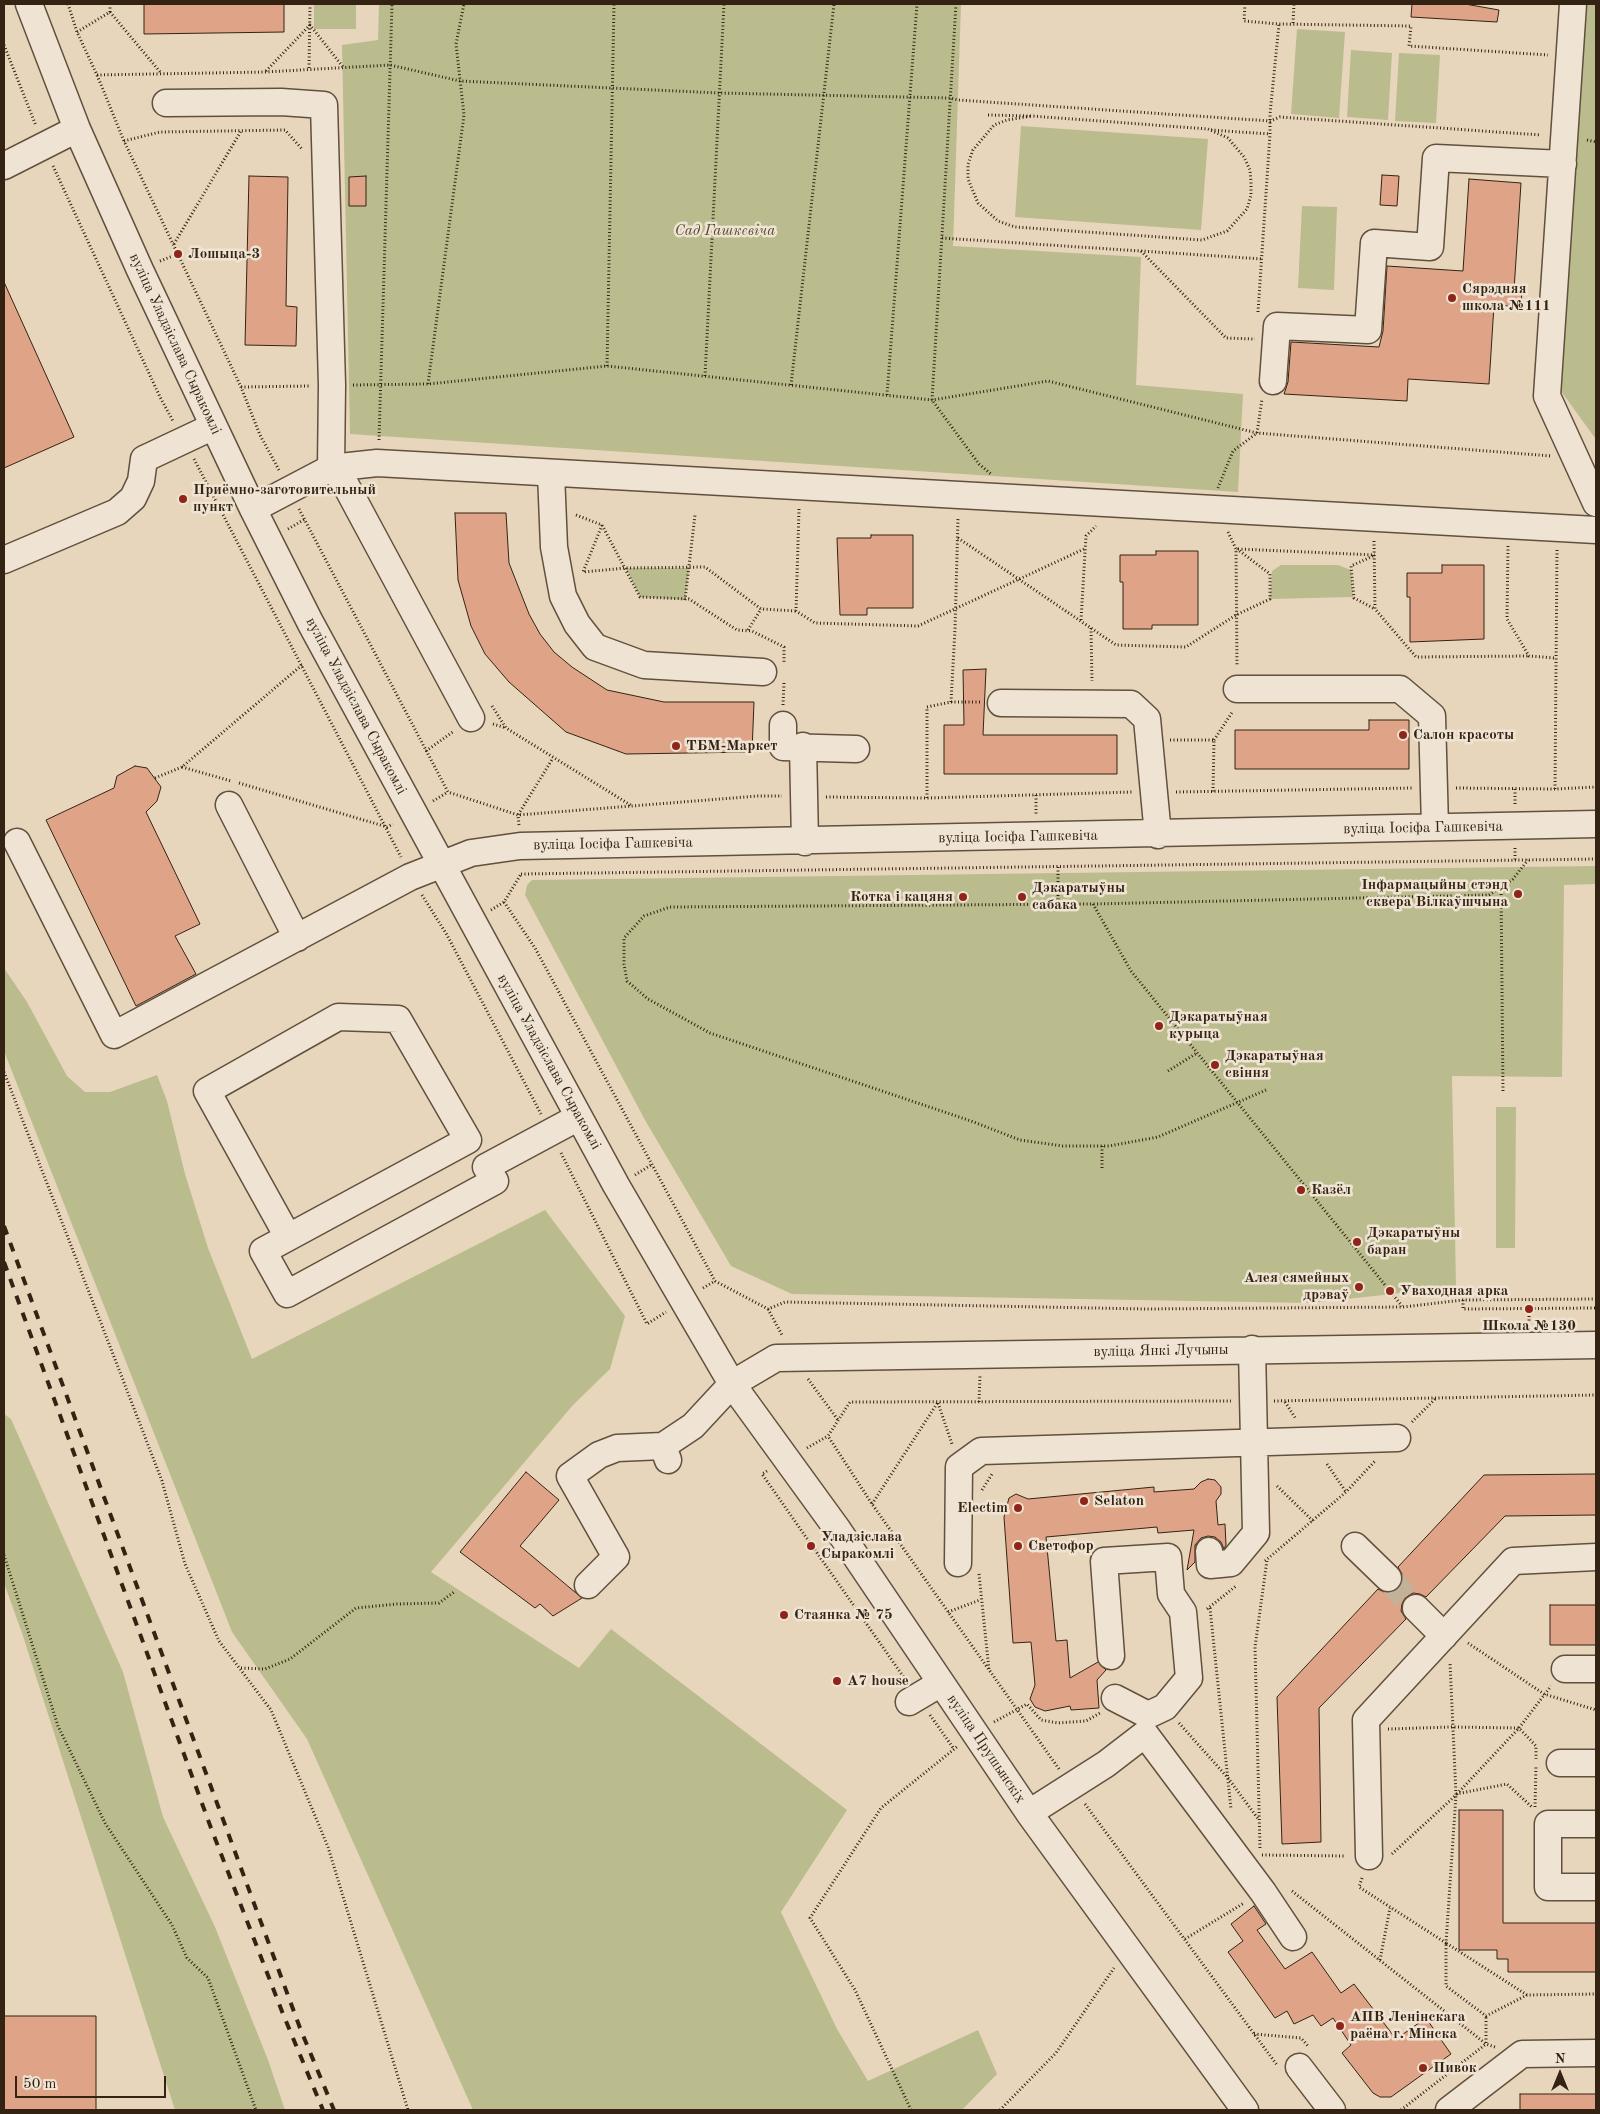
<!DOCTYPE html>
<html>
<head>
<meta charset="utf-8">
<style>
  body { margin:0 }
  #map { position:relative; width:1600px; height:2114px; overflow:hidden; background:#e7d6bb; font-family:"Old Standard TT",serif }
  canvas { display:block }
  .frame { position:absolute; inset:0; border:5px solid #342313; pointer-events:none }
  .north { position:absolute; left:1535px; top:2049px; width:50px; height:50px; -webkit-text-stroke:4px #efe4d3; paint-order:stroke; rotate:0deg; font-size:14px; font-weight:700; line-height:20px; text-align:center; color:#342313 }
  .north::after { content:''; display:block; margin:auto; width:18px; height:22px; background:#342313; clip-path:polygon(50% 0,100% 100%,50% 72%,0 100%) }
  .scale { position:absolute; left:15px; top:2076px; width:151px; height:22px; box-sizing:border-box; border:2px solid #342313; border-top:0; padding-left:6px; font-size:15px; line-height:18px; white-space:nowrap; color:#342313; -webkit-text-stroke:4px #efe4d3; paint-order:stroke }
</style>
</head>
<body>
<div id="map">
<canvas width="1600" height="2114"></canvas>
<div class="frame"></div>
<div class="north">N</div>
<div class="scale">50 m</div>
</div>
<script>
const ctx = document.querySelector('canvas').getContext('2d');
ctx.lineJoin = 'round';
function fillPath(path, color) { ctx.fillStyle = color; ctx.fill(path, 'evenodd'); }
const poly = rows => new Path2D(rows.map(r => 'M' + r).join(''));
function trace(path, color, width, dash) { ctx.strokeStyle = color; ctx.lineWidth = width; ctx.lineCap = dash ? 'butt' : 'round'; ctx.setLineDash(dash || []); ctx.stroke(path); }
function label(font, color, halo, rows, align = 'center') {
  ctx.font = font + ' "Old Standard TT",serif'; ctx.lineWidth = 5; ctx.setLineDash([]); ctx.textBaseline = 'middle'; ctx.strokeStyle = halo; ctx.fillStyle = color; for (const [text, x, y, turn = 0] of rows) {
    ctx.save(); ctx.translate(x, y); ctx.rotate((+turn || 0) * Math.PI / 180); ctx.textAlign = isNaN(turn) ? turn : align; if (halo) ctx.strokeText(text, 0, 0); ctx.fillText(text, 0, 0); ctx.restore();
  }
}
fillPath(poly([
  [314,4,356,4,356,29,314,29],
  [379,4,961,4,953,246,1141,257,1136,385,1243,394,1238,492,350,434,342,45,378,40],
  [1586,4,1596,4,1595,438,1558,387],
  [1297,29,1345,32,1339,118,1291,114],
  [1351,50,1392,53,1388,120,1347,117],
  [1399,53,1440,55,1436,123,1395,121],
  [1021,126,1208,139,1201,230,1015,217],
  [1302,206,1337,207,1334,290,1298,288],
  [1281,565,1338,565,1351,570,1353,597,1270,599,1272,571],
  [626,568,689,568,685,600,640,597],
  [1596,866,1596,884,1564,885,1562,1077,1452,1076,1456,1287,1310,1303,792,1294,731,1266,645,1120,525,895,527,885,532,880],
  [4,968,27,1002,67,1076,85,1092,110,1092,157,1075,167,1101,185,1174,208,1248,252,1359,545,1210,625,1316,610,1369,573,1405,431,1572,579,1668,611,1629,847,1810,781,1912,837,2029,868,2081,978,2030,997,2074,962,2110,473,2110,307,1739,232,1632,4,1051],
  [1496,1107,1516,1107,1515,1248,1496,1248],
  [4,1414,11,1419,123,1672,163,1817,215,1927,268,2060,285,2110,175,2110,22,1633,4,1583]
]), '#babc8d');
const building = poly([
  [144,4,284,4,284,32,144,34,144,4],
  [1412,4,1465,4,1499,10,1497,22,1411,17,1412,4],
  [1382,175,1399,176,1397,206,1380,205,1382,175],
  [249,176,288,177,286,306,297,307,296,346,245,345,249,176],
  [366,176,366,206,349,206,349,177,366,176],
  [1469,179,1521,183,1514,290,1522,290,1521,307,1494,305,1489,384,1408,379,1407,401,1284,394,1288,382,1291,342,1379,347,1383,331,1387,266,1463,271,1469,179],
  [4,282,74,437,4,468,4,282],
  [455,513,506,513,509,563,529,614,540,634,554,652,572,667,607,690,664,702,754,702,752,752,626,754,566,732,509,682,485,654,471,626,458,580,455,513],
  [871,535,913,535,913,608,867,608,867,615,840,615,837,538,871,538,871,535],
  [1156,551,1198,551,1198,625,1152,625,1152,629,1123,629,1123,582,1120,582,1120,555,1156,555,1156,551],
  [1442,565,1484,565,1484,639,1410,642,1410,597,1407,597,1407,573,1442,573,1442,565],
  [986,669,983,735,1117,735,1117,774,944,774,944,725,964,725,963,670,986,669],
  [1369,720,1409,720,1409,769,1235,769,1235,730,1369,730,1369,720],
  [135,766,147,768,161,787,157,801,146,812,200,924,175,936,196,974,136,1006,46,820,114,788,117,776,135,766],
  [526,1472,559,1500,520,1546,582,1598,553,1616,540,1604,535,1608,460,1552,526,1472],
  [1596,1474,1596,1515,1505,1516,1426,1597,1420,1594,1413,1593,1405,1598,1402,1604,1401,1611,1406,1619,1319,1708,1321,1842,1282,1844,1277,1697,1378,1589,1384,1592,1392,1592,1399,1588,1403,1581,1402,1574,1398,1567,1484,1475,1596,1474],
  [1208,1479,1215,1480,1221,1487,1221,1494,1216,1501,1218,1525,1225,1524,1226,1545,1224,1549,1221,1542,1215,1537,1208,1536,1201,1538,1195,1545,1195,1562,1187,1570,1194,1530,1158,1533,1157,1527,1046,1537,1056,1641,1067,1640,1070,1678,1098,1662,1106,1670,1097,1680,1099,1708,1071,1710,1070,1706,1045,1711,1035,1707,1030,1699,1035,1685,1031,1642,1013,1643,1004,1517,1009,1498,1016,1494,1028,1499,1154,1487,1154,1492,1194,1489,1201,1482,1208,1479],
  [1550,1605,1596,1605,1596,1645,1550,1645,1550,1605],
  [1459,1810,1503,1810,1503,1923,1596,1923,1596,1972,1508,1972,1508,1959,1497,1959,1497,1950,1459,1950,1459,1810],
  [1254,1906,1266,1924,1257,1930,1285,1969,1312,1952,1341,1993,1354,1984,1396,2039,1426,2018,1451,2054,1391,2097,1380,2097,1373,2093,1342,2053,1351,2045,1333,2018,1321,2026,1313,2015,1294,2024,1287,2011,1275,2018,1228,1952,1243,1941,1231,1924,1254,1906],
  [4,2016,96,2016,96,2110,4,2110,4,2016],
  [1520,2094,1596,2094,1596,2110,1520,2110,1520,2094]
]);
fillPath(building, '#dfa488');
trace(building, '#342313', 1);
trace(poly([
  [1388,1578,1416,1608]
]), '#c3b299', 26, [26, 13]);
const minor = poly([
  [29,4,77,129,140,270,253,509,310,622,616,1185,732,1384,838,1530,1029,1813,1245,2110],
  [1573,4,1547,396,1596,503],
  [166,103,281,102,324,105,332,385,331,468,343,480,471,718],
  [4,166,77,129],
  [1273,381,1277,326,1368,330,1374,243,1430,247,1436,158,1563,164],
  [551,473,554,547,563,596,577,624,595,647,644,665,763,672],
  [253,509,331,468,377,463,1596,530],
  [4,560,117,512,133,498,141,481,144,459,212,427],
  [1237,689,1400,689,1432,716,1435,827],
  [1001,703,1131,704,1147,719,1158,835],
  [783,725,783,747,856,749],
  [803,746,805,842],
  [229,805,297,938],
  [17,842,114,1035,410,877,471,853,520,846,1596,824],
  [288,1237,207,1091,338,1017,398,1019,468,1140,263,1251,287,1294,495,1181,486,1167,579,1117],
  [668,1460,663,1446,693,1426,732,1384,776,1358,1596,1345],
  [1355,1546,1388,1578],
  [1209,1551,1210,1565,1231,1563,1256,1533,1252,1349],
  [958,1563,959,1467,981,1451,1397,1438],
  [588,1585,616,1557,570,1476,599,1455,617,1448,663,1446],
  [1416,1608,1444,1636],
  [1111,1656,1104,1561,1168,1557,1171,1594,1183,1612,1189,1678,1165,1707,1148,1715,1115,1698],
  [1565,1669,1596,1669],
  [909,1702,941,1683],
  [1560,1763,1596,1763],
  [1029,1813,1106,1764,1145,1734,1263,1892,1293,1937],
  [1596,1824,1548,1824,1548,1887,1596,1887],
  [1369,1856,1366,1720,1513,1561,1596,1557],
  [1299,2067,1332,2110],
  [1449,2110,1522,2054,1596,2053]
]);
trace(minor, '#61503d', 29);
trace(poly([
  [68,4,77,32,97,75,124,141,241,387,260,435,279,470],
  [956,4,932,400,979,464,991,474],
  [1245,4,1244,21,1279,24,1411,26,1409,46,1548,55],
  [110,12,161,73],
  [1293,23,1294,4],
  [77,32,110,12,110,4],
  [4,45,36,126],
  [309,68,310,4],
  [266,71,310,25,343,67],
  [97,75,265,72,390,65,460,81,719,93,950,98,958,100,1270,121,1280,117,1541,135],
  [988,115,1032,116,1208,129,1228,138,1244,157,1250,170,1251,182,1251,195,1247,209,1227,231,1202,240,1015,227,998,221,978,203,968,179,968,164,973,150,994,125,1007,120,1032,116],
  [1211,130,1270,134],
  [1587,140,1596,142],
  [124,141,160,132,285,130,302,149],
  [53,166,160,397,173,421],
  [942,238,1263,259],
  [174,244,241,131],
  [1141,251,1226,338,1255,339],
  [160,261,178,254],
  [1258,312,1270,134,1270,114,1279,24],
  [607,366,614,4],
  [705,376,724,4],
  [428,384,464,115,456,44,464,4],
  [353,385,428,384,607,366,932,400,1048,381,1257,433,1551,456],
  [791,385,834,4],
  [241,387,310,386],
  [887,395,917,4],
  [379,440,392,4],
  [194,459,401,857],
  [1218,488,1233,451,1257,433,1262,399],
  [299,509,448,792,518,815,758,796,782,796],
  [799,509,796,611,815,623,918,626,1084,549],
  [576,515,602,525,640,597,689,599,737,630,752,631,784,647,784,662],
  [602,525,583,572,626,568,705,567,761,609,796,611],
  [288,529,305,519],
  [1228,532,1236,549,1237,666],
  [958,538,1116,645,1186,647,1236,615,1270,599,1270,574,1237,549],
  [1374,541,1375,609,1416,657,1529,656],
  [1508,546,1507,619,1529,656,1555,658],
  [1238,549,1375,555],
  [1373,556,1351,566,1354,598,1375,609],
  [685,600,695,515],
  [1081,620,1086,536,1096,526],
  [1091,628,1092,681],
  [748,630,761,609],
  [951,702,980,702],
  [783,705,784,683],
  [492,706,506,728,632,806],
  [493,724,506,728],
  [1170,740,1214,740,1213,792],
  [1214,740,1233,711],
  [426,751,454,731],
  [182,767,231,781],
  [155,778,182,767,302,665],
  [239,783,387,827,393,824],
  [1456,788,1555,789,1596,787],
  [1515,789,1515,804],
  [1555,789,1557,550],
  [1176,792,1412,788],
  [1036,795,1036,815],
  [826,797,927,798,1132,792],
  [927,798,927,707,951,702,955,629,958,518],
  [433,801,448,792],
  [519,825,518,815,553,758],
  [1515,848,1515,860],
  [1058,867,1058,903],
  [521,874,1596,859],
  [1501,887,1503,1091],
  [422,895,447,935,541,1114],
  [504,902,535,948,715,1281,768,1309,785,1302,1145,1309,1403,1307,1463,1300,1596,1299],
  [1093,904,1131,971,1402,1306],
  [491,910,504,902,521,874],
  [1168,1071,1197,1053],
  [4,1072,162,1481,185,1564,219,1641,271,1710,328,1847,408,2110],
  [1266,1090,1158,1137,1109,1146,1063,1146,1020,1140,971,1121,710,1033,648,999,627,981,624,964,624,938,644,916,670,907,1093,904,1489,895,1513,879,1528,860],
  [1102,1146,1102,1170],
  [561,1153,647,1324,666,1312],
  [635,1175,651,1165],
  [703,1288,715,1281],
  [1463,1300,1463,1309,1596,1308],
  [768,1309,782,1335],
  [1529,1309,1529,1323],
  [808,1379,838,1420],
  [1274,1401,1596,1395],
  [979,1402,980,1376],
  [1285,1402,1296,1419],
  [938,1403,952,1444],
  [1412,1422,1436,1398],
  [807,1448,828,1436],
  [1327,1464,1346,1492],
  [767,1471,762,1474,905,1679],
  [1277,1486,1313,1521],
  [982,1490,992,1474],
  [872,1504,938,1402],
  [4,1555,58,1726,105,1823,172,1925,187,1958,208,1978,256,2110],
  [1265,1561,1346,1492,1375,1461],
  [979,1574,989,1670],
  [1210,1608,1231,1809],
  [1207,1609,1236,1586],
  [948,1612,980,1600],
  [1468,1643,1544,1694,1596,1710],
  [241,1668,265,1669,290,1659,356,1608,397,1604,439,1603,454,1592],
  [930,1715,954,1749],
  [994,1722,1027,1704,1041,1720,1058,1723,1086,1721,1100,1713],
  [1179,1723,1228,1778,1259,1820],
  [1388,1729,1451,1727,1519,1728,1536,1746,1536,1759],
  [1059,1769,872,1504,828,1436,850,1402,1231,1401],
  [1456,1794,1507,1784,1533,1808],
  [1085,1804,1277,2065],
  [1535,1807,1536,1765],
  [1260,1848,1255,1647,1267,1560],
  [1392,1854,1456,1795,1450,1663],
  [1262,1855,1346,1856],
  [1362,1878,1359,1887,1446,1943,1456,1795,1519,1728,1551,1686],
  [1292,1891,1486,2044,1495,2047],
  [1185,1939,1244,1903],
  [1380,1960,1390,1908],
  [1527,1995,1446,1943,1446,1986,1486,2016,1527,1995,1596,1994],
  [1254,2034,1301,2038,1308,2046],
  [911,2110,855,1990,810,1918,881,1808,958,1746],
  [1000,2110,1056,2053,1114,1968],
  [1401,2110,1486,2044,1486,2016]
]), '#342313', 3, [1, 2.5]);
trace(minor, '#efe4d3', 26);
trace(poly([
  [4,1226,300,2028,334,2110],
  [4,1262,211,1828,283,2014,323,2110]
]), '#342313', 4, [9, 9]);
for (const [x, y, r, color] of [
  [178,254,5,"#8f2418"],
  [1452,298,5,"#8f2418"],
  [183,499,5,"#8f2418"],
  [1403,735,5,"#8f2418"],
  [676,746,5,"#8f2418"],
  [1518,894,5,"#8f2418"],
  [963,897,5,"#8f2418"],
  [1022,897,5,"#8f2418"],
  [1159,1026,5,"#8f2418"],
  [1215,1065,5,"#8f2418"],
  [1301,1190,5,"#8f2418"],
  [1357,1242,5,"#8f2418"],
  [1359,1287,5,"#8f2418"],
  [1390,1291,5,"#8f2418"],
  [1529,1309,5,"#8f2418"],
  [1084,1501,5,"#8f2418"],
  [1018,1508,5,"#8f2418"],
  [811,1546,5,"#8f2418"],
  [1018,1546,5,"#8f2418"],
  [784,1615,5,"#8f2418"],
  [837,1681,5,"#8f2418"],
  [1340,2026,5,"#8f2418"],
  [1423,2068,5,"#8f2418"]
]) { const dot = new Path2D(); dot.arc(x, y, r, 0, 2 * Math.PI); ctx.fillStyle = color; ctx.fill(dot); trace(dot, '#efe4d3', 2); }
label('italic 15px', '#564932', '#efe4d3', [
  ["Сад Гашкевіча",725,231]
]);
label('bold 15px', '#342313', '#efe4d3', [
  ["Лошыца-3",188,254],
  ["Сярэдняя",1462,289],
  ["школа №111",1462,306],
  ["Приёмно-заготовительный",193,490],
  ["пункт",193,507],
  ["Салон красоты",1413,735],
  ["ТБМ-Маркет",686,746],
  ["Інфармацыйны стэнд",1508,885,"right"],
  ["сквера Вілкаўшчына",1508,902,"right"],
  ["Дэкаратыўны",1032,888],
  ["сабака",1032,905],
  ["Котка і кацяня",953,897,"right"],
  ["Дэкаратыўная",1169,1017],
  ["курыца",1169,1034],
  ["Дэкаратыўная",1225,1056],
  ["свіння",1225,1073],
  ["Казёл",1311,1190],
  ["Дэкаратыўны",1367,1233],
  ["баран",1367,1250],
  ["Алея сямейных",1349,1278,"right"],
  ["дрэваў",1349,1295,"right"],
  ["Уваходная арка",1400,1291],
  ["Школа №130",1529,1326,"center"],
  ["Selaton",1094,1501],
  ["Electim",1008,1508,"right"],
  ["Уладзіслава",821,1537],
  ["Сыракомлі",821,1554],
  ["Светофор",1028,1546],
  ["Стаянка № 75",794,1615],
  ["A7 house",847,1681],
  ["АПВ Ленінскага",1350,2017],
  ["раёна г. Мінска",1350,2034],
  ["Пивок",1433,2068]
], 'left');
label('15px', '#342313', '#efe4d3', [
  ["вуліца Уладзіслава Сыракомлі",175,344,65],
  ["вуліца Уладзіслава Сыракомлі",356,706,62],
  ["вуліца Іосіфа Гашкевіча",1423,828,-1],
  ["вуліца Іосіфа Гашкевіча",1018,837,-1],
  ["вуліца Іосіфа Гашкевіча",613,844,-1],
  ["вуліца Уладзіслава Сыракомлі",549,1062,61],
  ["вуліца Янкі Лучыны",1161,1351,-1],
  ["вуліца Прушынскіх",986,1749,56]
]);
</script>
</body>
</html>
